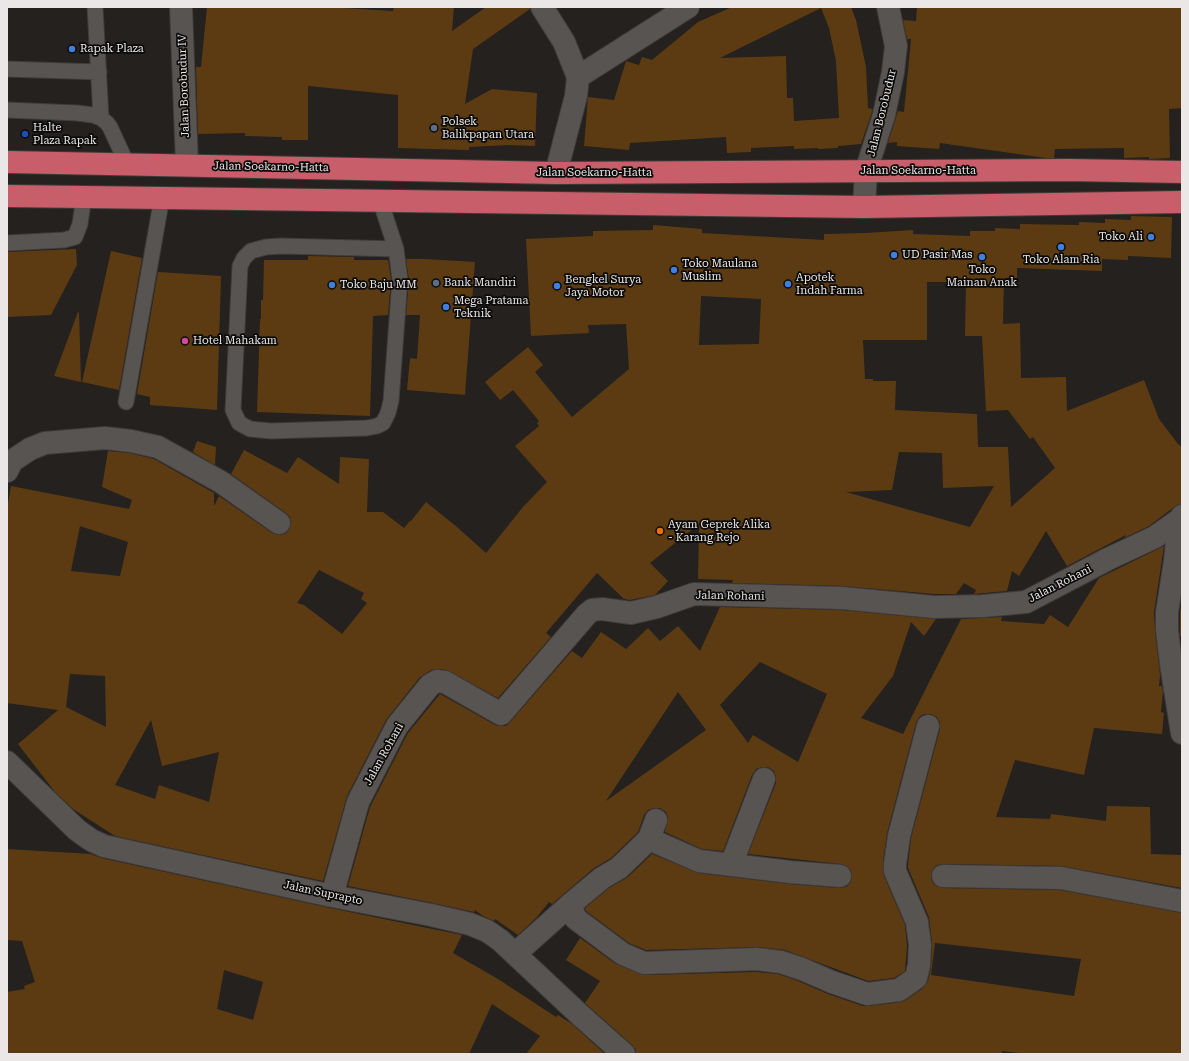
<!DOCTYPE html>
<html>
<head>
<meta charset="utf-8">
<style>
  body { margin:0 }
  #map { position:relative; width:1189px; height:1061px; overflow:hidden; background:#24211f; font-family:"Roboto Serif",serif }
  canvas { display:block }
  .frame { position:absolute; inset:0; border:8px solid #eae7e6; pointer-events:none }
</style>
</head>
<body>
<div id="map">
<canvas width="1189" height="1061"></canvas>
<div class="frame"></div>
</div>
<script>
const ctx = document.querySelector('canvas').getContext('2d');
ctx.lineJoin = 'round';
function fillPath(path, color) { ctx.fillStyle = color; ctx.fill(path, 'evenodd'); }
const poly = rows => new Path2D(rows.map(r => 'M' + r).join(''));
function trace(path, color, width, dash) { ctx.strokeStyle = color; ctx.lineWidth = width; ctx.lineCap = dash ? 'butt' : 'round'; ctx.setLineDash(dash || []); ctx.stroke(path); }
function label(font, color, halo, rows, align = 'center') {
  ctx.font = font + ' "Roboto Serif",serif'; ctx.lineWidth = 3.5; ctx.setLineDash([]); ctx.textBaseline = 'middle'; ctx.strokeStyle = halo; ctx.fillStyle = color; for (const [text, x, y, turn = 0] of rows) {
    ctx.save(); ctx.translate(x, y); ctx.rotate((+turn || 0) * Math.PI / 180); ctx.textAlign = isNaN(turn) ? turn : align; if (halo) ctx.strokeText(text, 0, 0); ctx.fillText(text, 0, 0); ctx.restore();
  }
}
fillPath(poly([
  [207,7,328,7,393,11,394,7,454,7,452,31,486,7,530,7,530,9,473,49,465,104,492,89,537,93,535,146,509,145,469,147,469,150,398,148,398,95,308,86,308,140,282,140,282,137,245,136,245,133,198,134,196,67,201,67],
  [732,7,851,7,856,20,866,67,868,108,873,109,861,144,838,146,838,148,818,149,818,148,794,149,794,146,751,148,751,152,727,153,726,137,630,143,629,150,584,146,588,97,614,100,626,61,639,65,642,57,652,60,698,22],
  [821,8,829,28,836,61,839,118,794,121,793,98,787,98,786,56,720,58],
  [917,7,1182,7,1182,108,1169,109,1170,158,1149,159,1149,157,1124,158,1124,148,1055,149,1054,158,1046,158,940,143,939,149,897,146,897,142,888,143,898,111,904,112,911,39,907,39,903,20,916,21],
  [1131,216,1172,217,1171,258,1128,256,1128,260,1102,259,1102,271,1017,268,1017,278,1004,278,1003,324,1020,323,1021,378,1066,377,1067,411,1144,380,1159,419,1178,444,1182,447,1182,504,1177,505,1149,526,1124,538,1126,535,1067,566,1046,531,1019,576,1012,571,1007,591,974,594,976,590,964,583,956,594,934,594,842,586,732,583,733,580,698,579,699,524,650,563,668,581,655,595,630,600,624,599,597,573,546,633,551,637,498,698,447,670,439,669,431,670,420,677,386,720,347,796,323,881,115,836,73,809,55,792,18,744,58,710,7,703,7,509,11,486,129,509,132,500,102,487,108,451,129,453,154,459,214,493,214,506,219,496,272,533,278,535,285,534,289,530,291,524,290,517,286,513,231,474,244,450,287,473,298,457,339,484,340,457,369,459,367,512,383,512,404,528,410,521,411,521,426,502,457,527,486,553,523,507,547,482,515,446,539,426,537,423,539,421,513,390,500,400,485,382,528,347,543,365,535,372,572,417,629,369,626,324,588,325,589,333,531,336,526,239,593,236,593,231,653,230,653,225,702,229,702,233,824,240,824,234,866,233,913,230,913,234,970,236,970,231,995,231,995,228,1020,229,1020,224,1079,225,1079,222,1105,223,1105,219,1131,220],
  [927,282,966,282,965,336,982,336,986,411,1008,410,1030,439,1033,437,1055,468,1011,507,1008,447,978,447,977,414,895,410,896,381,873,381,873,379,865,379,863,340,927,340],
  [701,296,761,299,759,344,699,345],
  [899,452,942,453,943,488,994,486,970,527,846,492,892,490],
  [80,526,128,542,120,576,71,571],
  [319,570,364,593,361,599,367,603,342,634,304,605,297,603],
  [70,674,105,676,106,727,66,707],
  [151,720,162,766,219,752,209,802,159,785,155,799,115,785],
  [76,249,77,265,51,315,7,317,7,252],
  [111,251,142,258,119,390,82,382],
  [308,256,354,257,354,260,388,260,391,279,388,315,373,316,370,416,257,412,260,319,261,319,261,300,263,300,264,260,308,260],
  [406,259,425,259,475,262,465,395,407,390,410,358,417,359,420,315,406,315,409,280],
  [158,272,221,276,217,410,150,405,150,397,137,394],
  [78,312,79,312,81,382,54,376],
  [197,441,216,447,215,465,193,452],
  [1164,546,1154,612,1155,631,1160,675,1159,686,1162,686,1163,691,1161,712,1164,713,1162,734,1094,728,1084,775,1015,760,996,817,1050,819,1051,814,1106,821,1107,806,1150,807,1151,854,1182,855,1182,888,1061,866,943,864,937,865,933,869,931,876,932,882,936,886,943,888,1060,890,1182,913,1182,1054,1027,1054,1002,1051,1002,1054,636,1054,636,1050,632,1045,585,1003,600,981,566,960,580,938,616,964,644,975,756,972,778,974,798,981,828,994,863,1006,868,1006,901,1002,906,1000,923,988,928,981,931,968,932,943,929,917,908,868,908,865,911,838,940,729,940,723,937,717,931,714,924,714,919,717,916,723,887,833,883,862,884,876,905,925,907,946,905,971,894,978,868,981,785,950,759,947,646,950,629,943,586,911,585,908,609,888,628,877,652,854,698,873,789,884,839,888,846,887,850,883,852,877,851,871,847,866,841,864,748,854,776,783,776,777,774,771,768,767,762,767,756,769,752,775,723,851,702,849,665,832,668,818,666,812,660,808,654,808,648,810,644,815,638,832,611,858,594,868,552,904,549,902,537,917,518,935,495,919,494,921,483,916,475,910,474,912,433,903,348,886,370,807,408,733,440,694,495,725,500,726,506,726,510,722,572,651,582,658,601,632,626,649,648,628,660,641,678,626,700,651,720,607,841,610,936,619,924,636,911,622,893,676,861,718,903,734,961,619,1002,617,1001,621,1044,624,1050,615,1068,627,1099,578],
  [760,662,827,694,798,762,753,735,748,743,720,705],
  [678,692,706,730,606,801],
  [935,943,1081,959,1074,996,931,975],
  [1182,597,1182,636,1180,636,1180,613],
  [7,849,91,854,101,858,330,908,462,935,453,953,498,979,556,1017,558,1015,572,1024,605,1054,526,1054,540,1036,492,1004,469,1054,7,1054,7,992,25,989,24,986,35,982,22,941,7,940],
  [224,970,263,982,253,1020,217,1009]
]), '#5c3b13');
const lane = poly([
  [95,7,101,118],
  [7,69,99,72],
  [7,110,77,113,93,115,101,118,107,123,110,127,127,164],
  [380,200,396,249,400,279,391,401,388,413,383,423,377,426,367,428,271,431,250,429,239,423,233,410,240,266,244,258,251,251,266,247,281,246,396,249],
  [7,243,64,240,75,237,80,224,84,196],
  [126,402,162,197]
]);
const street = poly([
  [181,7,187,165],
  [542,7,564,42,578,77,576,96,556,173],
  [578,77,688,7],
  [864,207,866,171,884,115,893,72,896,46,888,7],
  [7,471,12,461,30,449,45,443,105,438,131,441,158,447,221,482,279,523],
  [1179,520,1175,561,1167,612,1167,630,1171,664,1182,733],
  [7,762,77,830,91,840,104,846,332,896,431,915,470,924,487,931,500,940,580,1015,624,1054],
  [656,820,649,839,619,868,602,878,572,903,572,910,576,919,623,954,644,963,757,959,781,962,802,969,832,982,867,994,899,990,916,978,919,965,920,945,917,922,895,871,895,864,899,836,928,726],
  [649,839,699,861,790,872,840,876],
  [731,865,764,779],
  [943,876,1061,878,1182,901],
  [332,896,358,802,397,726,430,685,437,681,445,682,501,714,587,614,592,610,602,609,631,613,657,607,694,594,842,598,934,607,983,606,1026,602,1108,559,1155,537,1179,520,1182,516],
  [515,954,572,903]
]);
const highway = poly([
  [7,162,556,173,1068,170,1182,172],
  [7,196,864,207,1182,202]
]);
trace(lane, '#3e3b3a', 17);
trace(street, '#3e3b3a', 24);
trace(highway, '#3e3b3a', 24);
trace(lane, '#585452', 15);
trace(street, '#585452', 22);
trace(highway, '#c85e6a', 22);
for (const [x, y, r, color] of [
  [72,49,4,"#3f7fe0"],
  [434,128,4,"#5c6f8a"],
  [25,134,4,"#1a4fb4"],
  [1151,237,4,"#3f7fe0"],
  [1061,247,4,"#3f7fe0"],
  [894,255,4,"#3f7fe0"],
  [982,257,4,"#3f7fe0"],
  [674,270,4,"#3f7fe0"],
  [436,283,4,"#5c6f8a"],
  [788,284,4,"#3f7fe0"],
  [332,285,4,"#3f7fe0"],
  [557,286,4,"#3f7fe0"],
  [446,307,4,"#3f7fe0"],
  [185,341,4,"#d1479c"],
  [660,531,4,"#e8710a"]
]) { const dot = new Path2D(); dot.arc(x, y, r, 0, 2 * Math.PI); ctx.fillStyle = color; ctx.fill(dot); trace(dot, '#0c0b0a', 1.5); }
label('11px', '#eae7e6', '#0c0b0a', [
  ["Rapak Plaza",80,49],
  ["Polsek",442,122],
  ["Balikpapan Utara",442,135],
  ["Halte",33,128],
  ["Plaza Rapak",33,141],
  ["Toko Ali",1143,237,"right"],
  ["UD Pasir Mas",902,255],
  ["Toko Alam Ria",1061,260,"center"],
  ["Toko Maulana",682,264],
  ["Muslim",682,277],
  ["Toko",982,270,"center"],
  ["Mainan Anak",982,283,"center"],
  ["Apotek",796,278],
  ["Indah Farma",796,291],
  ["Bengkel Surya",565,280],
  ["Jaya Motor",565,293],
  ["Bank Mandiri",444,283],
  ["Toko Baju MM",340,285],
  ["Mega Pratama",454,301],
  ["Teknik",454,314],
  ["Hotel Mahakam",193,341],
  ["Ayam Geprek Alika",668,525],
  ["- Karang Rejo",668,538]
], 'left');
label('11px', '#eae7e6', '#0c0b0a', [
  ["Jalan Borobudur IV",184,86,-92],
  ["Jalan Borobudur",882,113,-76],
  ["Jalan Soekarno-Hatta",271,167,1],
  ["Jalan Soekarno-Hatta",918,171],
  ["Jalan Soekarno-Hatta",594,173],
  ["Jalan Rohani",1060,584,-27],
  ["Jalan Rohani",730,596,1],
  ["Jalan Rohani",384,754,-61],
  ["Jalan Suprapto",323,893,12]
]);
</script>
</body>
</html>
